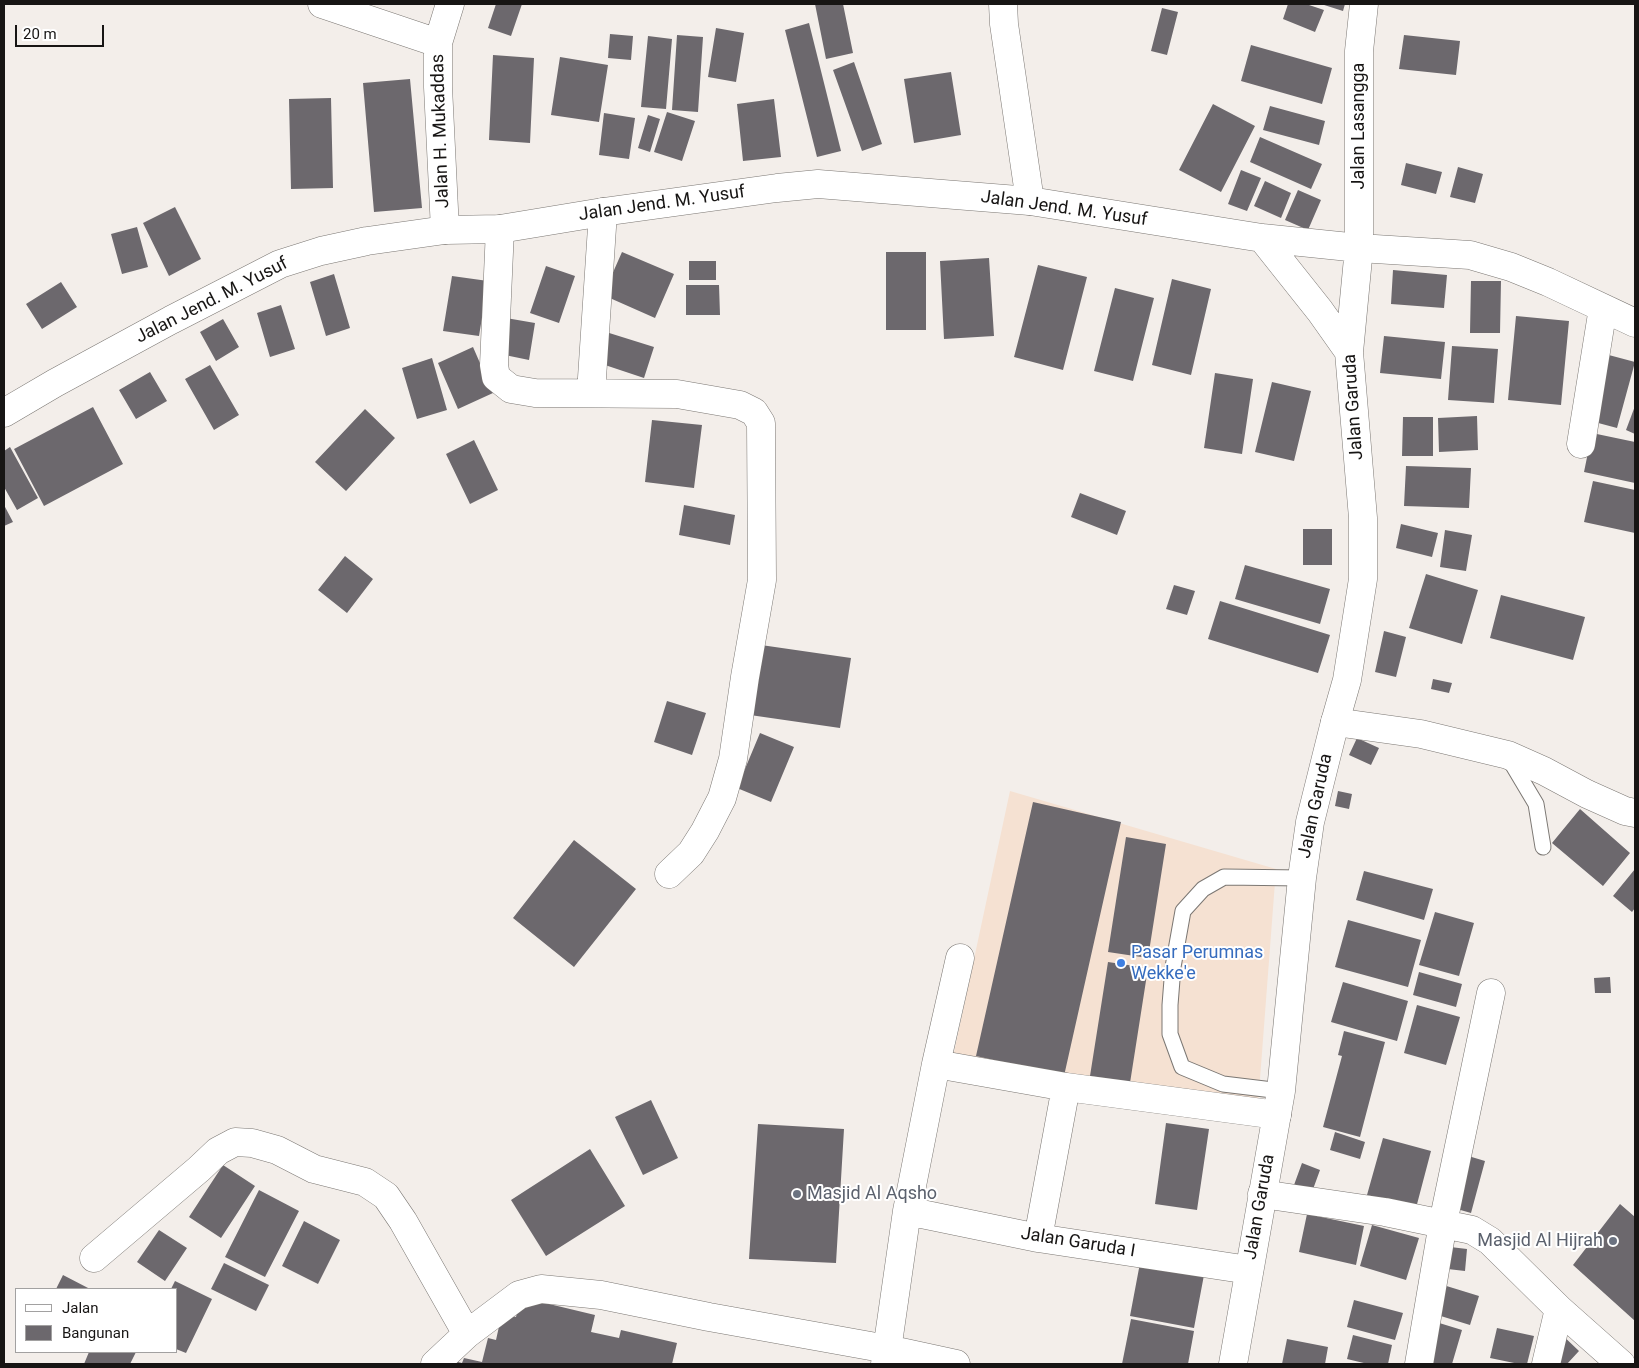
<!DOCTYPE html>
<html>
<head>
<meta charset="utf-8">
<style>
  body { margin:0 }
  #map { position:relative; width:1639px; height:1368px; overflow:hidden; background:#f3eeea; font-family:Roboto,sans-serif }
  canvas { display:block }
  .frame { position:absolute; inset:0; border:5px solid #171514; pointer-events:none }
  .legend { position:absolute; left:15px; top:1288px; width:162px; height:65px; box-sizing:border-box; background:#fff; border:1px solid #a2a1a1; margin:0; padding:6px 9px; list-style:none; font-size:15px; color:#171514 }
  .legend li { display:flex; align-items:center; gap:10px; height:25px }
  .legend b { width:25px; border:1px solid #a2a1a1 }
  .scale { position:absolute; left:15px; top:25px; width:89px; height:22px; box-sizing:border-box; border:2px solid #171514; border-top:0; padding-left:6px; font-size:15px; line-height:18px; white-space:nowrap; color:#171514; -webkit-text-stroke:4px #fff; paint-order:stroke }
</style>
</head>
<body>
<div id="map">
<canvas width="1639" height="1368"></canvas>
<div class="frame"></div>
<ul class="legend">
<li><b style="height:6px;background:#fff"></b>Jalan</li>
<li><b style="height:14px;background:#6c686d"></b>Bangunan</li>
</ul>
<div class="scale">20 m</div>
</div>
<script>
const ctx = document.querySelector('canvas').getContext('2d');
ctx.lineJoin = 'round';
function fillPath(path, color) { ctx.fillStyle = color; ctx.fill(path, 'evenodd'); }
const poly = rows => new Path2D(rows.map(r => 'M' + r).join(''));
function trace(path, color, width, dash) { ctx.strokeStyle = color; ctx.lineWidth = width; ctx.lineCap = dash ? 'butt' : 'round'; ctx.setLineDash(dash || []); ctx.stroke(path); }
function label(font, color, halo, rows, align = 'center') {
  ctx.font = font + ' Roboto,sans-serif'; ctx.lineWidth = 4; ctx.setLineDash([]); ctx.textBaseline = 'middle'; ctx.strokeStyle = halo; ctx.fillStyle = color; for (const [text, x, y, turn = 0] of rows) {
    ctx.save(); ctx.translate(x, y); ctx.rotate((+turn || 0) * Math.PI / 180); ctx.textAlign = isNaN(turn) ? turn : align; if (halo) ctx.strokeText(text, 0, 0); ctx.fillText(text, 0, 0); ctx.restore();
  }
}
fillPath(poly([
  [1010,791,1276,869,1258,1105,953,1057]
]), '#f5e1d2');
fillPath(poly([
  [496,4,522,4,511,36,488,28],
  [815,4,843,4,853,53,826,59],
  [1288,4,1306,4,1324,10,1315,32,1283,19],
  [1321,4,1345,4,1343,11],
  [1162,8,1178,12,1167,55,1151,51],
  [809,23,841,151,817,157,785,30],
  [716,28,744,33,736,82,708,77],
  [610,34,633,36,631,60,608,58],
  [677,35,703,37,698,112,672,110],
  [1404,35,1460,41,1456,75,1399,69],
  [648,36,672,39,666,109,641,107],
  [1251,45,1332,68,1322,104,1241,81],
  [493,55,534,58,530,143,489,140],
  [560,57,608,65,599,122,551,115],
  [854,62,882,144,862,151,833,70],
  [951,72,961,135,914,143,904,79],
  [410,79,422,208,374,212,363,83],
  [331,98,333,188,291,189,289,99],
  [774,99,781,157,743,161,737,104],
  [1213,104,1255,126,1221,192,1179,170],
  [1270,106,1325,121,1319,145,1263,130],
  [667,112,695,121,682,161,654,152],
  [604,113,635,118,629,159,599,155],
  [648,115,660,119,650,152,638,148],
  [1260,137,1322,164,1311,189,1250,162],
  [1406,163,1442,172,1436,194,1401,185],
  [1458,167,1483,174,1475,203,1450,197],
  [1241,170,1261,178,1247,211,1228,204],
  [1265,181,1291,193,1281,218,1254,206],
  [1298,190,1321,200,1308,230,1285,220],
  [175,207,201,259,169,276,143,223],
  [137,227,148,267,122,274,111,234],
  [622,252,674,274,655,318,603,295],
  [886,252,926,252,926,330,886,330],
  [989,258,994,336,944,339,940,261],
  [689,261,716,261,716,280,689,280],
  [1038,265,1087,277,1063,370,1014,357],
  [546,266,575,276,559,323,530,313],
  [1393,270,1447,275,1444,308,1391,304],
  [334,274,350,328,326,336,310,282],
  [452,276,488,281,479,336,443,331],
  [1172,279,1211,289,1191,375,1152,365],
  [1471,281,1501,281,1500,333,1470,333],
  [61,282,77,307,42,329,26,304],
  [686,285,719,285,720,315,686,315],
  [1115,288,1154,298,1133,381,1094,371],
  [281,305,295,349,270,357,257,313],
  [1516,316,1569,321,1561,405,1508,400],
  [506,318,535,323,529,360,500,354],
  [223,319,239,347,216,361,200,332],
  [606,332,654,347,644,378,596,362],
  [1384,336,1445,342,1441,379,1380,373],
  [1452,346,1498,349,1494,403,1448,400],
  [473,347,493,393,458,409,438,363],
  [1605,354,1635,362,1617,428,1587,420],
  [432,358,447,410,417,419,402,368],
  [210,365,239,415,214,430,185,379],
  [150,372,167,401,136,419,119,390],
  [1215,373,1253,379,1242,454,1204,448],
  [1272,382,1311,391,1294,461,1255,452],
  [1635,406,1635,434,1626,430],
  [93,407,123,464,44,506,14,449],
  [365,409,395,438,346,491,315,462],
  [1477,416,1478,450,1439,452,1438,418],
  [1403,417,1433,417,1433,456,1402,456],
  [652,420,702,425,694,488,645,482],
  [1592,433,1635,442,1635,483,1584,472],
  [474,440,498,490,470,504,446,454],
  [10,447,38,498,17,510,4,487,4,451],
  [1406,466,1471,468,1469,508,1404,506],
  [1593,481,1635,490,1635,533,1584,522],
  [1080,493,1126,511,1117,535,1071,517],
  [4,505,13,522,4,526],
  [684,505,735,515,730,545,679,535],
  [1401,524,1438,533,1432,557,1396,548],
  [1303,529,1332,529,1332,565,1303,565],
  [1445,530,1472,535,1466,571,1440,567],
  [345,556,373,579,347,613,318,590],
  [1245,565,1330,589,1320,624,1235,599],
  [1426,574,1478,590,1462,644,1409,628],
  [1174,585,1195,591,1187,615,1166,609],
  [1501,595,1585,617,1573,660,1490,638],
  [1220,601,1330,635,1318,673,1208,639],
  [1384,631,1406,637,1396,677,1375,672],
  [761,645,851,658,840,728,750,715],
  [1433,679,1452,683,1449,693,1431,689],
  [667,701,706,713,692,755,654,742],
  [760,733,794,747,771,802,737,788],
  [1357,738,1379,748,1371,765,1349,755],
  [1338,791,1352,794,1349,809,1335,806],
  [1033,802,1121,822,1064,1076,976,1056],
  [1580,809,1630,853,1603,886,1552,843],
  [1126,837,1166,844,1148,958,1108,952],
  [574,840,636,889,574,967,513,918],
  [1635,869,1635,908,1632,912,1613,896],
  [1364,871,1433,889,1424,920,1356,900],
  [1435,912,1474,923,1459,976,1419,965],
  [1348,920,1421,940,1408,987,1335,967],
  [1108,962,1148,968,1130,1083,1090,1076],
  [1419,972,1462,984,1456,1007,1413,995],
  [1610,977,1611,993,1595,993,1594,978],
  [1343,982,1408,1001,1397,1041,1331,1022],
  [1417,1005,1460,1017,1446,1065,1404,1053],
  [1344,1031,1385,1042,1360,1137,1323,1127,1342,1056,1338,1055],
  [651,1100,678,1158,643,1175,615,1117],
  [1166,1123,1209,1129,1197,1210,1155,1204],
  [758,1124,844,1129,836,1263,749,1259],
  [1335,1132,1365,1142,1360,1159,1330,1150],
  [1383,1138,1431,1151,1416,1208,1367,1195],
  [590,1149,625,1206,546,1256,511,1200],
  [1465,1155,1485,1161,1471,1213,1450,1207],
  [1302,1163,1320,1170,1312,1192,1294,1185],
  [223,1165,255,1186,221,1238,189,1217],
  [259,1190,299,1211,265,1277,225,1257],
  [1620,1204,1635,1217,1635,1321,1573,1265],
  [1307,1214,1364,1226,1356,1265,1299,1252],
  [304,1221,340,1240,318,1284,282,1266],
  [1372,1225,1419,1238,1406,1280,1360,1266],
  [159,1230,187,1248,165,1281,137,1262],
  [1442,1246,1467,1249,1465,1271,1439,1268],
  [224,1263,269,1285,256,1311,211,1289],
  [1140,1263,1204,1275,1194,1328,1130,1316],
  [63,1275,90,1289,56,1289],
  [175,1281,212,1299,186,1353,176,1349,176,1289,171,1289],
  [1440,1284,1479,1296,1470,1325,1431,1313],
  [520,1297,595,1315,591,1332,619,1338,621,1330,677,1343,672,1364,441,1364,442,1358,462,1363,464,1358,482,1362,488,1338,496,1340,502,1313,516,1317],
  [1354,1300,1403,1313,1395,1340,1347,1327],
  [1131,1319,1194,1331,1188,1364,1122,1364],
  [1436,1322,1462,1330,1452,1364,1423,1364],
  [1497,1328,1534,1336,1527,1364,1519,1364,1490,1358],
  [1559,1332,1579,1351,1567,1364,1553,1364],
  [1353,1335,1392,1345,1388,1364,1368,1364,1347,1359],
  [1287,1339,1328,1347,1325,1364,1282,1364],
  [89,1352,136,1352,130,1364,84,1364]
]), '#6c686d');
const service = poly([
  [1508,757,1536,804,1543,847],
  [1281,1091,1223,1084,1182,1067,1170,1034,1170,1005,1173,967,1183,911,1203,889,1224,877,1302,878]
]);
const minor = poly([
  [322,4,438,43],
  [1003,4,1004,24,1030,201],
  [500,229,494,365,496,377,511,389,535,393,677,394,740,405,754,412,761,423,762,580,745,677,733,759,722,798,705,831,691,853,669,874],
  [445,230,438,87,438,43,450,4],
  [1359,248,1470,255,1511,267,1548,282,1635,323],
  [591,393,603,212],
  [1581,444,1603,308],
  [1335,722,1421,734,1508,755,1544,771,1587,794,1625,811,1635,813],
  [936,1064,960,958],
  [1262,1194,1385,1212,1472,1230,1490,1241,1559,1309,1621,1364],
  [907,1211,1038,1238,1249,1270],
  [1038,1238,1066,1087],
  [94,1258,199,1169,218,1151,235,1142,252,1143,277,1150,314,1169,365,1182,386,1196,403,1221,467,1334],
  [435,1364,467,1334,519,1295,541,1289,601,1295,709,1317,887,1349,956,1364],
  [885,1364,907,1211,936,1064,1066,1087,1277,1115],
  [1419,1364,1443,1223,1491,993],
  [1546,1364,1559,1309]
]);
const tertiary = poly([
  [1359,248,1359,51,1364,4]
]);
const trunk = poly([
  [1262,238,1320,311,1349,352],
  [4,413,55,383,171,320,280,264,321,251,367,241,445,230,500,229,603,212,777,188,818,184,1030,201,1262,238,1359,248,1349,352,1363,518,1363,579,1347,680,1335,722,1310,822,1302,878,1281,1091,1233,1364]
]);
trace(service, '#7b7773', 17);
trace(minor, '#7b7773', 29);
trace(tertiary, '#7b7773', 29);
trace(trunk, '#7b7773', 29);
trace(service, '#fff', 15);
trace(minor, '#fff', 28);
trace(tertiary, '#fff', 28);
trace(trunk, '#fff', 28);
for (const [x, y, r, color] of [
  [1121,963,5,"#3f7fe0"],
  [797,1194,5,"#6b7280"],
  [1613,1241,5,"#6b7280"]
]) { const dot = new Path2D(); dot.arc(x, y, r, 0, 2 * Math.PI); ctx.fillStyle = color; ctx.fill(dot); trace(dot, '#fff', 2); }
label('18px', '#171514', '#fff', [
  ["Jalan Lasangga",1359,126,-90],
  ["Jalan H. Mukaddas",441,131,-92],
  ["Jalan Jend. M. Yusuf",662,204,-8],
  ["Jalan Jend. M. Yusuf",1064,209,8],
  ["Jalan Jend. M. Yusuf",212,301,-27],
  ["Jalan Garuda",1354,407,-94],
  ["Jalan Garuda",1316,806,-78],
  ["Jalan Garuda",1260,1207,-80],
  ["Jalan Garuda I",1078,1243,9]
]);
label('18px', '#366cbe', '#fff', [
  ["Pasar Perumnas",1131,953],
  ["Wekke'e",1131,974]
], 'left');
label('18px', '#5b616d', '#fff', [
  ["Masjid Al Aqsho",807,1194],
  ["Masjid Al Hijrah",1603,1241,"right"]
], 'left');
</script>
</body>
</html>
